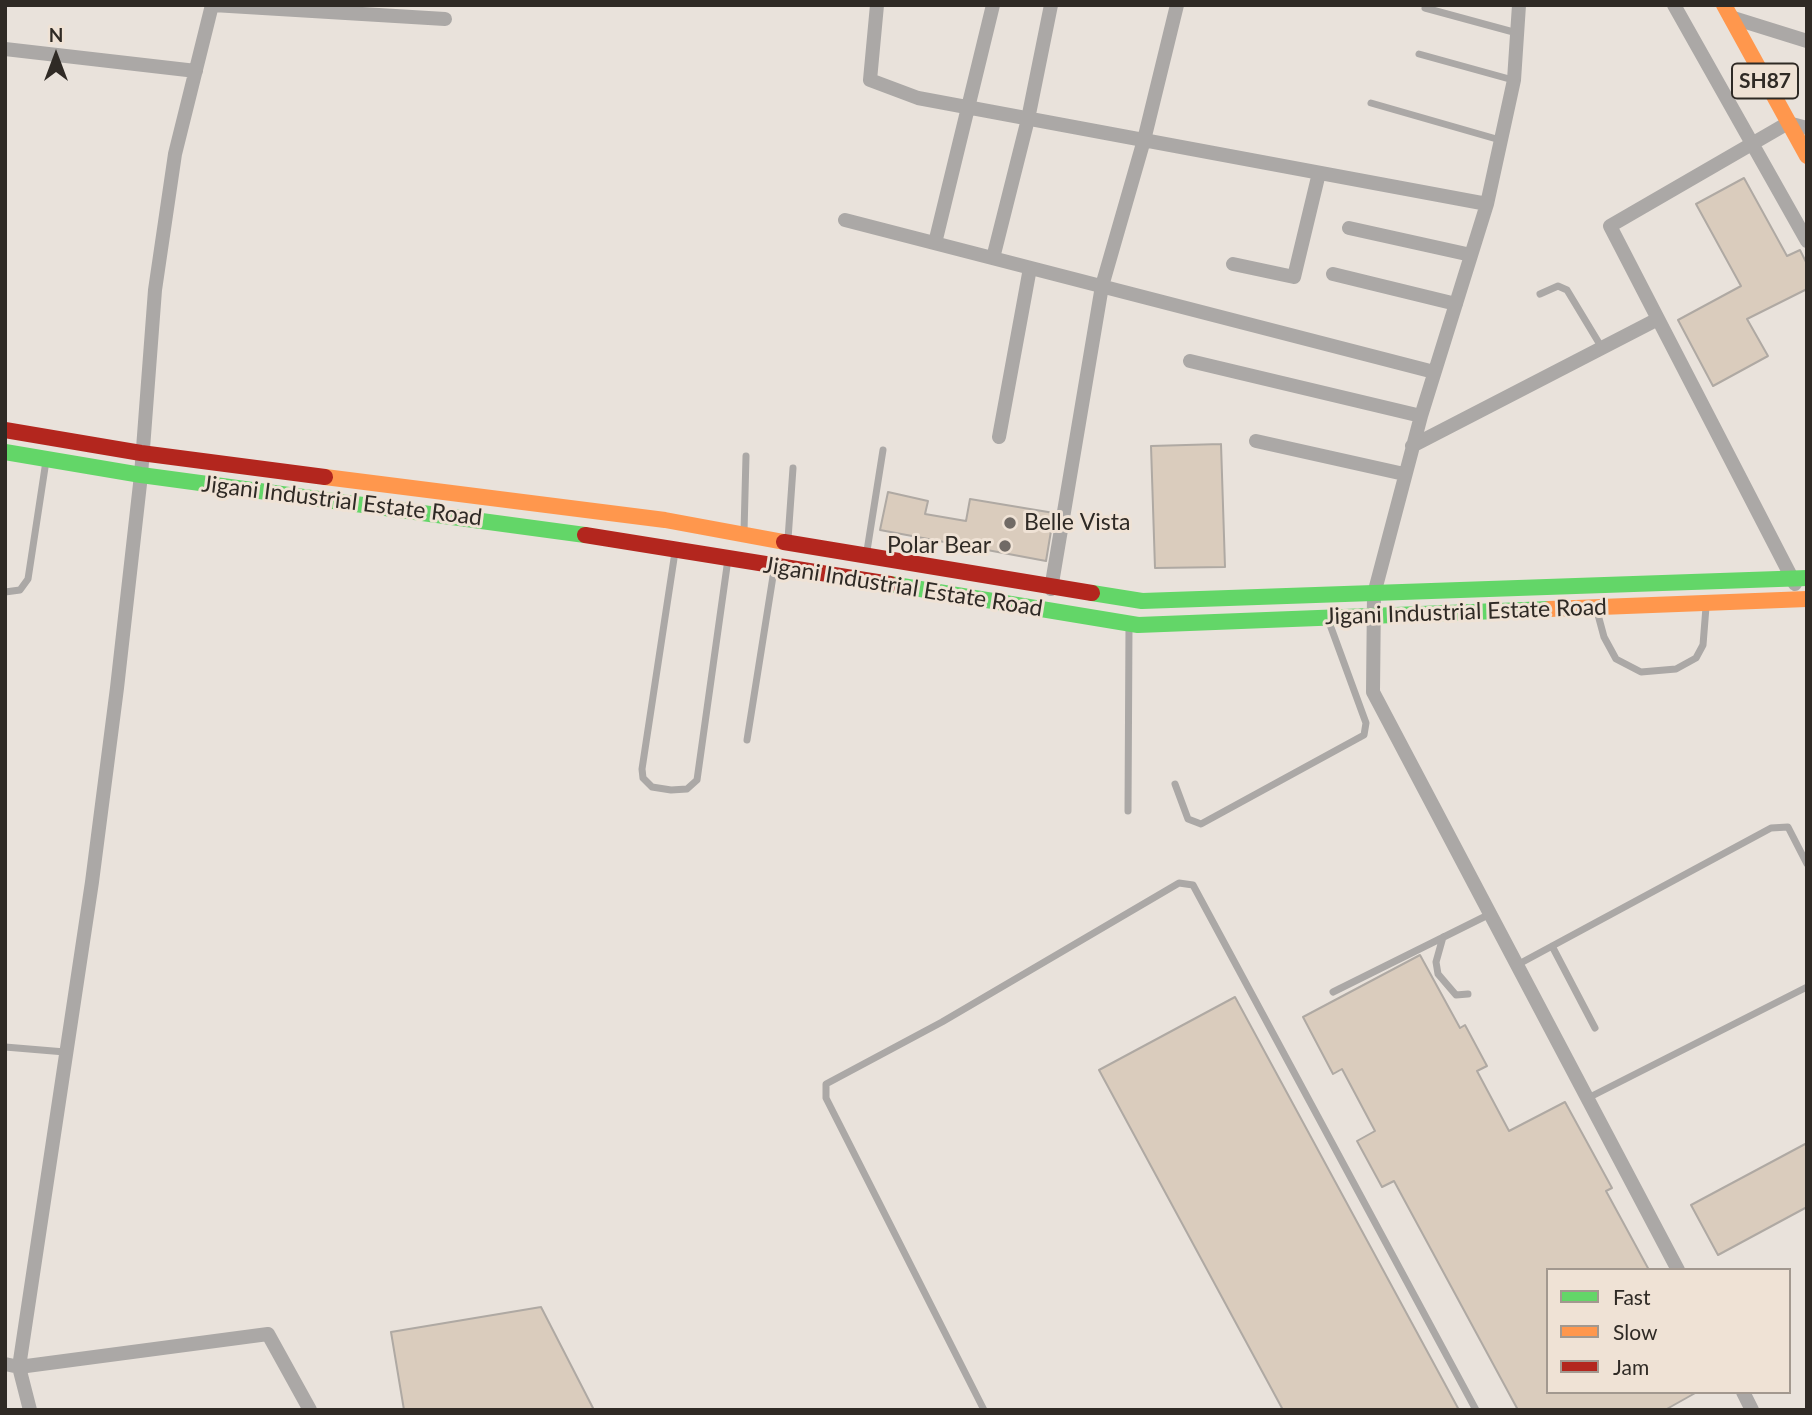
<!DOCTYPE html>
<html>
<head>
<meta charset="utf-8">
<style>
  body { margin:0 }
  #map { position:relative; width:1812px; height:1415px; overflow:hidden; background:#e9e2db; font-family:Lato,sans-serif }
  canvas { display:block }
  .frame { position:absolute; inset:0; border:7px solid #2f2a25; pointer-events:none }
  .legend { position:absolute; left:1546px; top:1268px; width:245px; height:126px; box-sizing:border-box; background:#efe2d5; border:2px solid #a2988f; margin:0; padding:9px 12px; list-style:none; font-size:21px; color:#2f2a25 }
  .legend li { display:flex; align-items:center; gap:14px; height:35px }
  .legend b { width:35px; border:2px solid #a2988f }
  .north { position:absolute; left:21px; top:21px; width:70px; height:70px; -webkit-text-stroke:5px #efe2d5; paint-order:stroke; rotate:0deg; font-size:19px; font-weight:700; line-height:28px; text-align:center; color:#2f2a25 }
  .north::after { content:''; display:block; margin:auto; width:24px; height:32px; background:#2f2a25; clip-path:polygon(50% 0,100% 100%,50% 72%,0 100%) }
</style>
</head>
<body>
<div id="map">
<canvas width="1812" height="1415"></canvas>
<div class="frame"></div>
<ul class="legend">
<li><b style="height:9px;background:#63d668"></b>Fast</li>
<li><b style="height:9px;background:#ff974d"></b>Slow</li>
<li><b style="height:9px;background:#b3261e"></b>Jam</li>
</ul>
<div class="north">N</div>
</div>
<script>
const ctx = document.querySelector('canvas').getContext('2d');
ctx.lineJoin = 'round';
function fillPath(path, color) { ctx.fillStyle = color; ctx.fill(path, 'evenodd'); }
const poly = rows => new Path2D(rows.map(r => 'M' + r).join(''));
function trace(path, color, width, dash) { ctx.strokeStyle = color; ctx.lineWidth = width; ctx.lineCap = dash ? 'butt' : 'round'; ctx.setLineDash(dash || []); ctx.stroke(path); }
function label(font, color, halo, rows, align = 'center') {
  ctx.font = font + ' Lato,sans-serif'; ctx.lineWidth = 6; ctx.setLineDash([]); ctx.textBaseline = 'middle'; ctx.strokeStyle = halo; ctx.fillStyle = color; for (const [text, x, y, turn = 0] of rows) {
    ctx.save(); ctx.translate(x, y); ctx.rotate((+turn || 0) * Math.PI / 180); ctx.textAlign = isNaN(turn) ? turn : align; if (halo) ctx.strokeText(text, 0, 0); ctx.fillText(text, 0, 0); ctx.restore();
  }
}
const building = poly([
  [1744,178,1787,256,1800,250,1807,264,1807,289,1747,319,1768,356,1713,386,1678,320,1741,286,1696,204,1744,178],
  [1221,444,1225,567,1155,568,1151,446,1221,444],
  [888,492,928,501,925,514,966,521,970,499,1054,513,1046,561,880,530,888,492],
  [1420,955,1460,1028,1465,1025,1487,1066,1477,1071,1509,1131,1565,1102,1612,1188,1606,1191,1649,1270,1548,1270,1548,1392,1697,1392,1665,1410,1518,1410,1394,1181,1382,1187,1357,1141,1375,1131,1342,1069,1333,1074,1303,1017,1420,955],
  [1235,997,1459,1410,1283,1410,1099,1070,1235,997],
  [1807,1143,1807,1207,1718,1255,1691,1205,1807,1143],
  [541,1307,594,1410,404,1410,391,1332,541,1307]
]);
fillPath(building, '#daccbd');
trace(building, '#afa9a3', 2);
trace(poly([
  [1425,8,1517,33],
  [1419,54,1513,80],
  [1371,103,1500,140],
  [1540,294,1558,286,1567,290,1602,348],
  [744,532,746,456],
  [788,539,793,468],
  [675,552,642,769,643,778,652,787,671,790,687,789,697,780,728,559],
  [866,557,883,450],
  [5,592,20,590,28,579,46,461],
  [1597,611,1604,637,1616,659,1641,672,1676,669,1696,658,1703,645,1706,607],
  [747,740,774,570],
  [1175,784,1188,819,1201,824,1364,735,1366,723,1329,622],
  [1128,811,1129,625],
  [1443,937,1436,962,1438,974,1456,995,1468,994],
  [1552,946,1595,1028],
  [1517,965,1771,828,1788,827,1807,864],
  [1333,992,1490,914],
  [5,1047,65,1052],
  [1588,1098,1807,987],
  [984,1410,826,1098,826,1084,942,1022,1179,883,1193,885,1476,1410]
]), '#aba8a6', 7);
trace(poly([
  [213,5,445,19],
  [877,5,870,80,918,98,1487,204],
  [1519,5,1514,80,1487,204,1421,416,1374,594,1373,692,1678,1270],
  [1674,5,1807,241],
  [1730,17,1807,41],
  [5,49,196,71],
  [845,220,1434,372],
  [1349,228,1471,255],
  [935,243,993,5],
  [993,258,1028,119,1051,5],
  [1233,264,1294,277,1319,173],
  [1333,274,1456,304],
  [1190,361,1421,416],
  [999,437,1030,268],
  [1256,441,1404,474],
  [1412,446,1656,320],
  [1795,584,1610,226,1788,123,1807,128],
  [1051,589,1102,286,1144,140,1177,5],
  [5,1364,19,1367,268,1334,310,1410],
  [1743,1392,1752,1410],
  [30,1410,19,1367,92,882,117,688,141,475,155,290,175,154,212,5]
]), '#aba8a6', 14);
trace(poly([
  [5,452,141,475,585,535],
  [890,584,1138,625,1549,609],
  [1092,593,1142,601,1807,578]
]), '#63d668', 16);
trace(poly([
  [1724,5,1807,156],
  [325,477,665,520,784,542],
  [1549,609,1807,599]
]), '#ff974d', 16);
trace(poly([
  [5,430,141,453,325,477],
  [585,535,890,584],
  [784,542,1092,593]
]), '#b3261e', 16);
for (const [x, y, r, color] of [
  [1010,523,7,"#706a65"],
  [1005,546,7,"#706a65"]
]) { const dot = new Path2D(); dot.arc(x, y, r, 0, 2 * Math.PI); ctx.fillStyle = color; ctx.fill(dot); trace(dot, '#efe2d5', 2.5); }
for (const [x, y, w] of [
  [1765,81,66]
]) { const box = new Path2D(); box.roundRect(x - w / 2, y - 17.5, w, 35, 5); ctx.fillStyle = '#efe2d5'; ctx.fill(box); trace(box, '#2f2a25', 2); }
label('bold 21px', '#2f2a25', null, [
  ["SH87",1765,81]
]);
label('23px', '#2f2a25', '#efe2d5', [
  ["Jigani Industrial Estate Road",342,501,7],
  ["Jigani Industrial Estate Road",903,587,9],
  ["Jigani Industrial Estate Road",1466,612,-2]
]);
label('23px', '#2f2a25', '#efe2d5', [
  ["Belle Vista",1024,523],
  ["Polar Bear",991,546,"right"]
], 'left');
</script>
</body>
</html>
